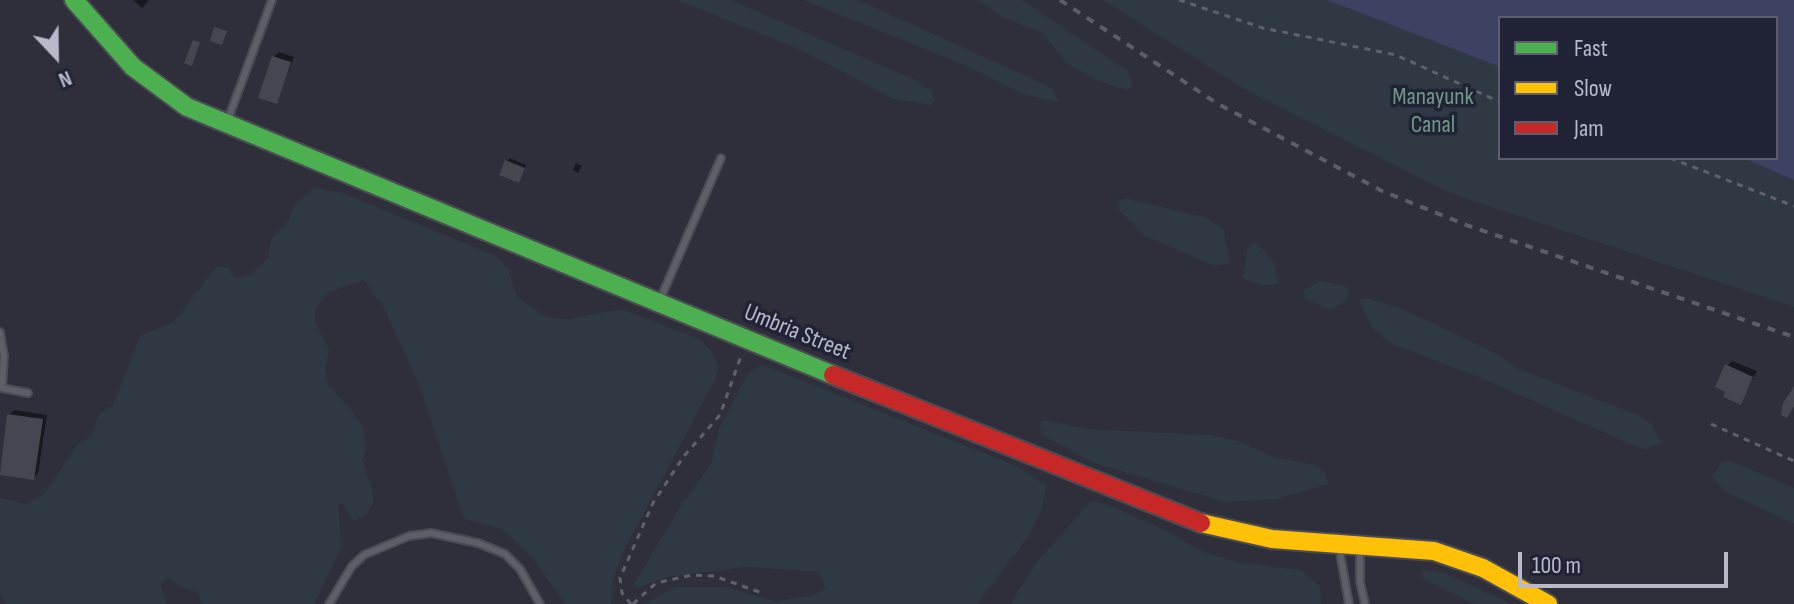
<!DOCTYPE html>
<html>
<head>
<meta charset="utf-8">
<style>
  body { margin:0 }
  #map { position:relative; width:1794px; height:604px; overflow:hidden; background:#2e2f3a; font-family:"Sofia Sans Condensed",sans-serif }
  canvas { display:block }
  .legend { position:absolute; left:1498px; top:16px; width:280px; height:144px; box-sizing:border-box; background:#202335; border:2px solid #5d5f71; margin:0; padding:10px 14px; list-style:none; font-size:24px; color:#b8baca }
  .legend li { display:flex; align-items:center; gap:16px; height:40px }
  .legend b { width:40px; border:2px solid #5d5f71 }
  .north { position:absolute; left:16px; top:16px; width:80px; height:80px; -webkit-text-stroke:6px #202335; paint-order:stroke; rotate:158deg; font-size:22px; font-weight:700; line-height:32px; text-align:center; color:#b8baca }
  .north::after { content:''; display:block; margin:auto; width:28px; height:36px; background:#b8baca; clip-path:polygon(50% 0,100% 100%,50% 72%,0 100%) }
  .scale { position:absolute; left:1518px; top:552px; width:210px; height:36px; box-sizing:border-box; border:4px solid #b8baca; border-top:0; padding-left:10px; font-size:24px; line-height:28px; white-space:nowrap; color:#b8baca; -webkit-text-stroke:6px #202335; paint-order:stroke }
</style>
</head>
<body>
<div id="map">
<canvas width="1794" height="604"></canvas>
<ul class="legend">
<li><b style="height:10px;background:#4caf50"></b>Fast</li>
<li><b style="height:10px;background:#ffc107"></b>Slow</li>
<li><b style="height:10px;background:#c62828"></b>Jam</li>
</ul>
<div class="north">N</div>
<div class="scale">100 m</div>
</div>
<script>
const ctx = document.querySelector('canvas').getContext('2d');
ctx.lineJoin = 'round';
function fillPath(path, color) { ctx.fillStyle = color; ctx.fill(path, 'evenodd'); }
const poly = rows => new Path2D(rows.map(r => 'M' + r).join(''));
function trace(path, color, width, dash) { ctx.strokeStyle = color; ctx.lineWidth = width; ctx.lineCap = dash ? 'butt' : 'round'; ctx.setLineDash(dash || []); ctx.stroke(path); }
function label(font, color, halo, rows, align = 'center') {
  ctx.font = font + ' "Sofia Sans Condensed",sans-serif'; ctx.lineWidth = 7; ctx.setLineDash([]); ctx.textBaseline = 'middle'; ctx.strokeStyle = halo; ctx.fillStyle = color; for (const [text, x, y, turn = 0] of rows) {
    ctx.save(); ctx.translate(x, y); ctx.rotate((+turn || 0) * Math.PI / 180); ctx.textAlign = isNaN(turn) ? turn : align; if (halo) ctx.strokeText(text, 0, 0); ctx.fillText(text, 0, 0); ctx.restore();
  }
}
fillPath(poly([
  [677,0,731,0,915,80,931,91,935,101,930,105,894,99,799,49],
  [803,0,858,0,1037,81,1052,89,1059,102,1024,95,964,65],
  [978,0,1022,0,1128,71,1132,87,1126,90,1096,80,1066,63,1043,33,1000,16],
  [1103,0,1327,0,1500,67,1500,158,1743,158,1794,180,1794,307,1450,193,1249,92],
  [313,188,340,192,496,256,508,269,517,297,546,317,569,319,622,309,699,339,711,351,719,367,716,378,623,552,613,581,611,604,565,604,533,558,502,529,464,519,420,387,383,306,364,280,329,292,315,309,315,322,329,350,325,369,328,385,351,409,364,429,366,450,362,460,372,488,373,504,366,515,354,521,343,504,338,504,341,548,314,604,203,604,197,592,180,587,168,576,161,586,166,604,7,604,0,594,0,498,26,504,44,494,77,445,91,436,99,414,113,405,140,336,174,322,216,267,228,268,235,278,250,275,268,259,271,239,288,221,295,204],
  [1124,198,1207,218,1224,230,1230,263,1215,266,1143,235,1119,210,1117,202],
  [1256,242,1273,261,1278,282,1275,285,1259,285,1243,278,1247,249],
  [1320,281,1345,286,1349,293,1346,301,1331,310,1306,299,1303,291],
  [1367,298,1400,308,1495,353,1519,369,1640,416,1652,425,1662,443,1647,449,1637,447,1479,377,1392,344,1372,328,1361,304,1360,300],
  [763,365,1014,465,1046,485,1042,509,1028,537,977,604,644,604,675,587,725,587,774,601,813,596,825,588,819,572,746,567,668,577,638,588,633,586,680,507,711,464,719,429,745,379,752,370],
  [1042,420,1088,429,1210,435,1238,441,1274,457,1315,465,1325,472,1328,484,1277,499,1226,502,1094,463,1044,436,1039,426],
  [1731,461,1794,488,1794,524,1724,491,1712,476,1721,463],
  [1091,501,1106,504,1167,531,1203,552,1241,563,1301,570,1320,586,1321,604,1010,604,1037,562],
  [1421,570,1444,573,1512,604,1474,604,1423,579]
]), '#2e3943');
fillPath(poly([
  [1327,0,1794,0,1794,180,1743,158,1776,158,1776,18,1500,18,1500,67]
]), '#3d4263');
fillPath(poly([
  [133,0,149,0,142,8],
  [279,52,294,57,276,102,274,57],
  [510,158,526,165,521,178,507,161],
  [576,163,582,166,578,173,573,170],
  [1732,361,1757,371,1740,403,1727,366],
  [14,410,47,415,38,473,33,478,9,415]
]), '#0007');
fillPath(poly([
  [214,27,227,31,222,45,210,41],
  [193,40,200,42,192,66,184,63],
  [272,56,291,62,277,104,258,98],
  [505,160,525,168,519,183,499,175],
  [1725,364,1753,377,1741,405,1723,397,1725,392,1715,387],
  [1794,386,1794,406,1787,418,1781,415,1783,403],
  [7,414,43,419,34,480,0,475]
]), '#45464f');
const lane = poly([
  [227,122,272,0],
  [659,302,721,158],
  [0,332,4,356,2,388,28,393],
  [1339,547,1349,604],
  [1360,548,1360,582,1365,604],
  [329,604,352,566,364,555,409,536,431,533,478,543,505,554,520,569,540,604]
]);
const fast = poly([
  [74,0,133,67,187,107,833,375]
]);
const slow = poly([
  [1201,523,1272,539,1434,551,1483,568,1548,604]
]);
const jam = poly([
  [833,375,1201,523]
]);
trace(lane, '#4a4b53', 10);
trace(fast, '#4a4b53', 22);
trace(slow, '#4a4b53', 22);
trace(jam, '#4a4b53', 22);
trace(poly([
  [1179,0,1263,28,1396,55,1500,102],
  [1670,158,1794,206],
  [1711,424,1794,461],
  [631,604,622,593,620,578,653,503,684,456,720,415,742,353],
  [633,604,656,583,692,575,714,576,762,593]
]), '#60626b', 3, [6, 6]);
trace(lane, '#5d5e68', 6);
trace(fast, '#4caf50', 18);
trace(slow, '#ffc107', 18);
trace(jam, '#c62828', 18);
trace(poly([
  [1060,0,1218,104,1382,191,1466,225,1794,337]
]), '#5c5d66', 4, [8, 8]);
label('24px', '#719986', '#202335', [
  ["Manayunk",1433,98],
  ["Canal",1433,126]
]);
label('24px', '#b8baca', '#202335', [
  ["Umbria Street",797,333,22]
]);
</script>
</body>
</html>
